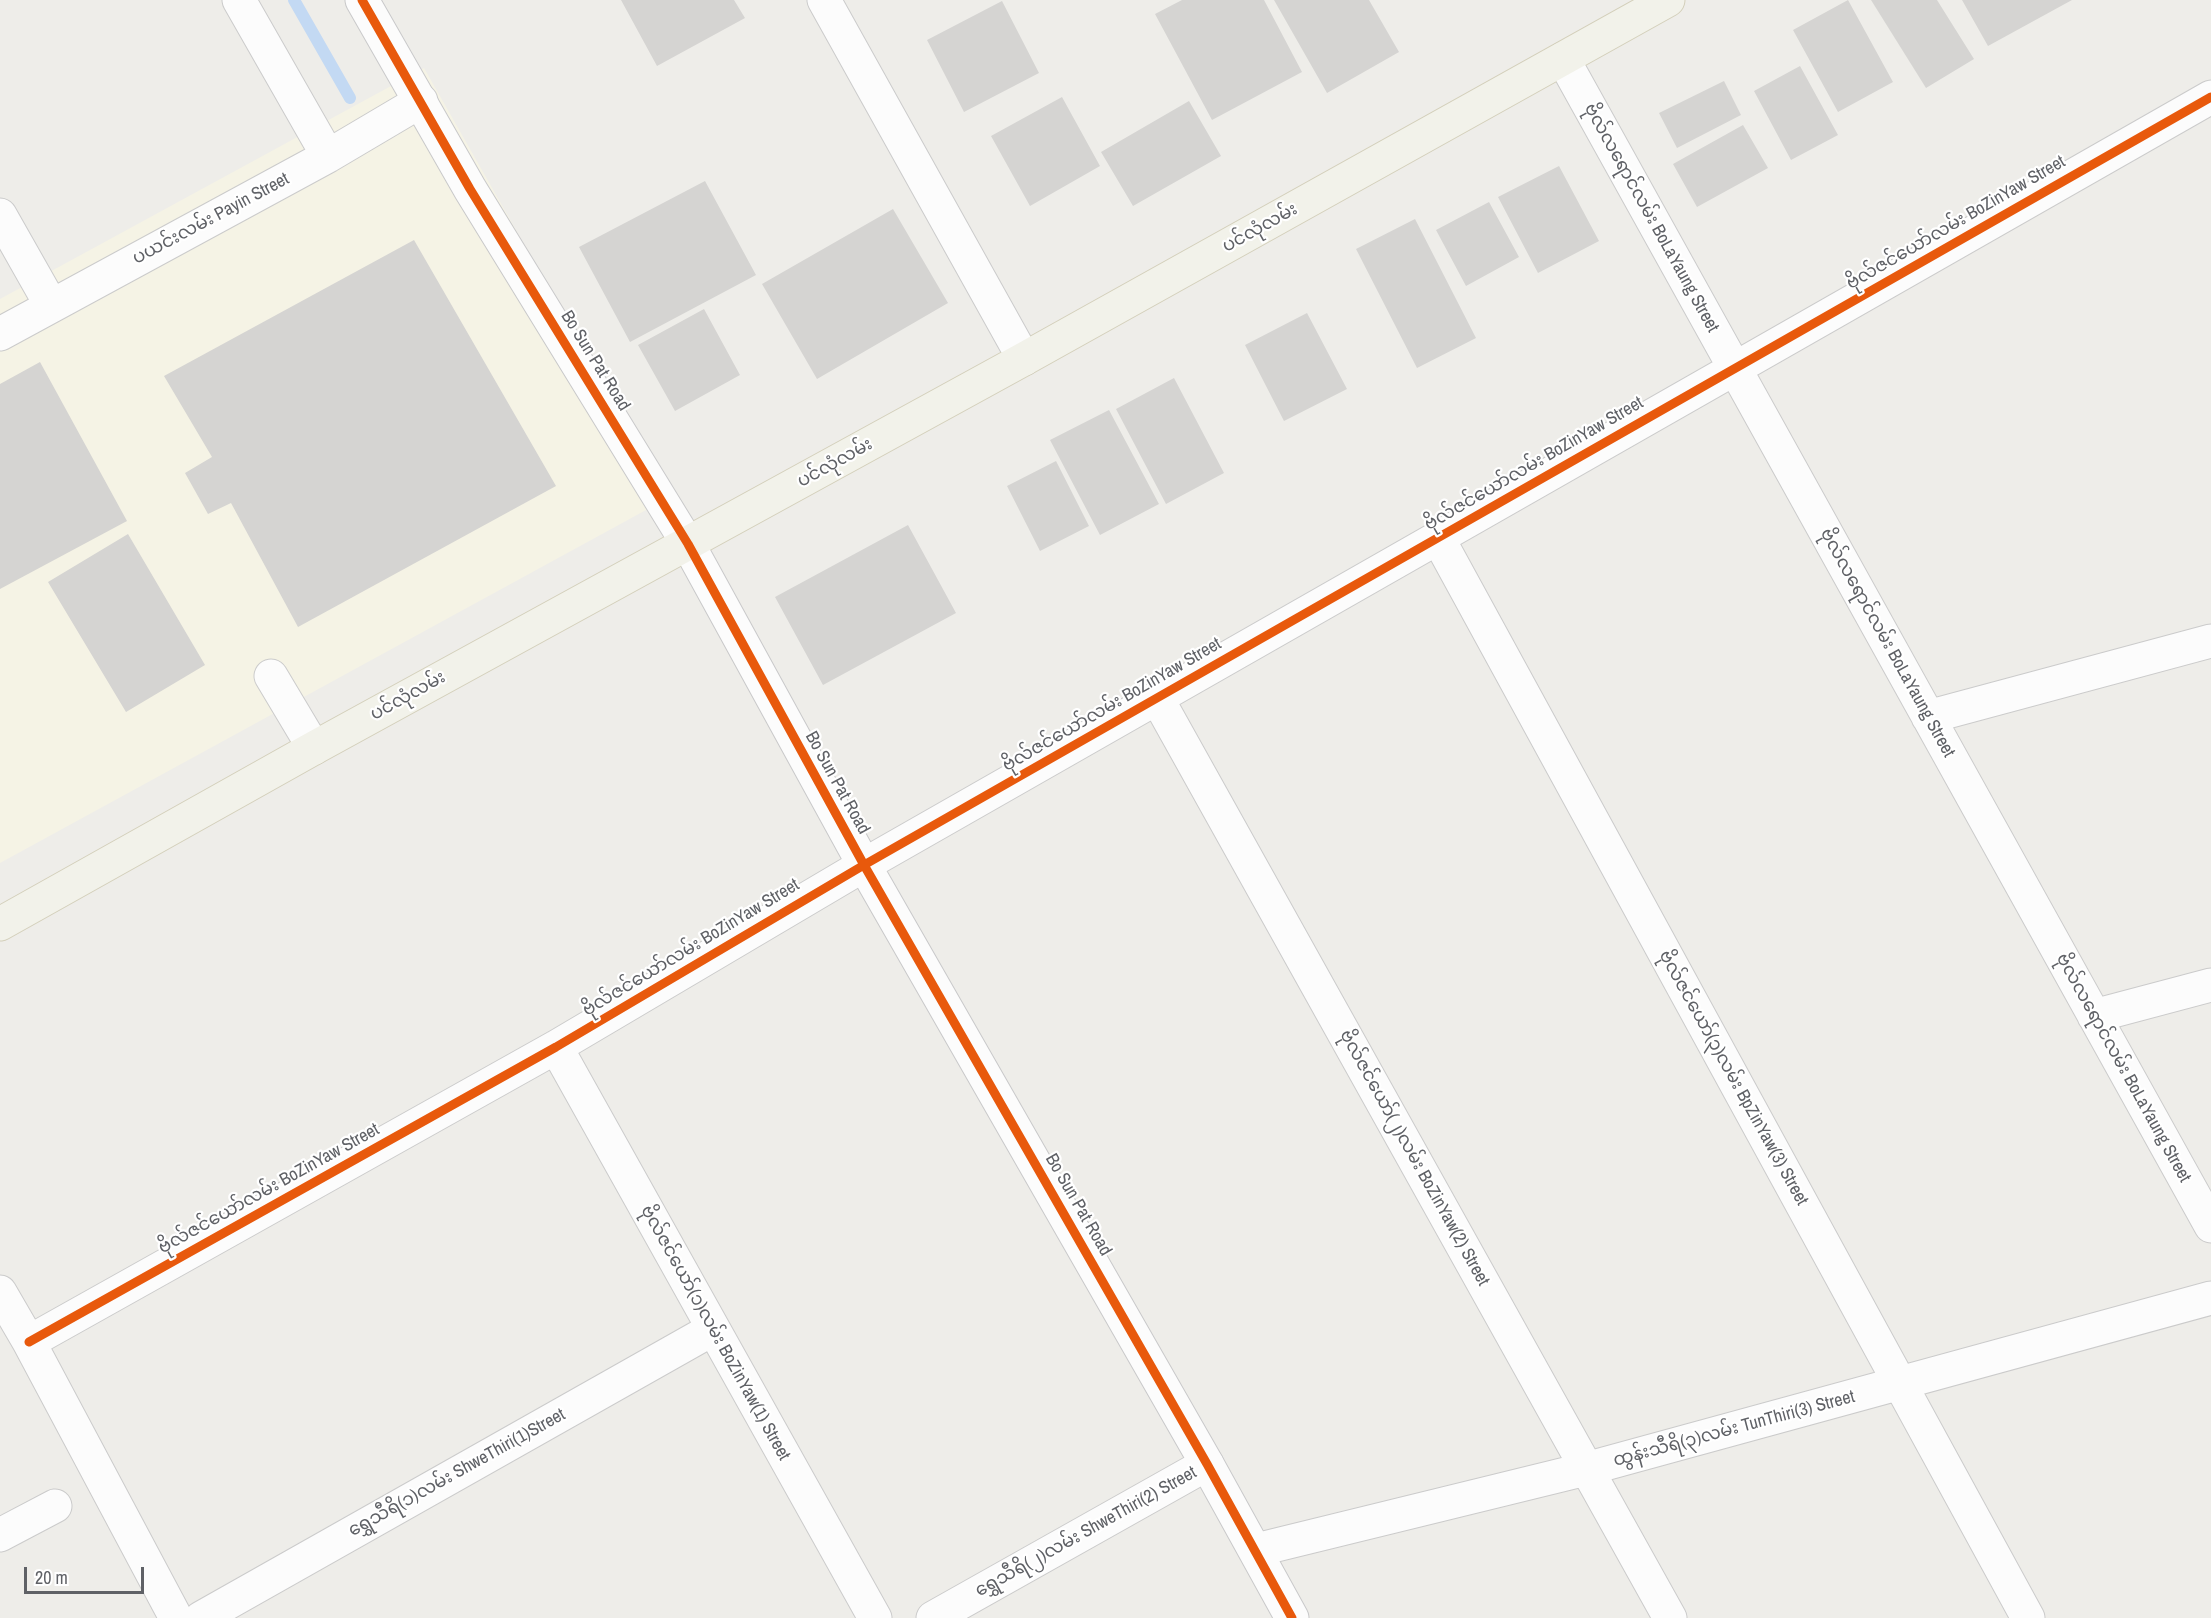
<!DOCTYPE html>
<html>
<head>
<meta charset="utf-8">
<style>
  body { margin:0 }
  #map { position:relative; width:2211px; height:1618px; overflow:hidden; background:#eeede9; font-family:"Archivo Narrow",sans-serif }
  canvas { display:block }
  .scale { position:absolute; left:24px; top:1567px; width:120px; height:27px; box-sizing:border-box; border:3px solid #5f6166; border-top:0; padding-left:8px; font-size:18px; line-height:21px; white-space:nowrap; color:#5f6166; -webkit-text-stroke:4px #fff; paint-order:stroke }
</style>
</head>
<body>
<div id="map">
<canvas width="2211" height="1618"></canvas>
<div class="scale">20 m</div>
</div>
<script>
const ctx = document.querySelector('canvas').getContext('2d');
ctx.lineJoin = 'round';
function fillPath(path, color) { ctx.fillStyle = color; ctx.fill(path, 'evenodd'); }
const poly = rows => new Path2D(rows.map(r => 'M' + r).join(''));
function trace(path, color, width, dash) { ctx.strokeStyle = color; ctx.lineWidth = width; ctx.lineCap = dash ? 'butt' : 'round'; ctx.setLineDash(dash || []); ctx.stroke(path); }
function label(font, color, halo, rows, align = 'center') {
  ctx.font = font + ' "Archivo Narrow","Noto Sans Myanmar",sans-serif'; ctx.lineWidth = 4.5; ctx.setLineDash([]); ctx.textBaseline = 'middle'; ctx.strokeStyle = halo; ctx.fillStyle = color; for (const [text, x, y, turn = 0] of rows) {
    ctx.save(); ctx.translate(x, y); ctx.rotate((+turn || 0) * Math.PI / 180); ctx.textAlign = isNaN(turn) ? turn : align; if (halo) ctx.strokeText(text, 0, 0); ctx.fillText(text, 0, 0); ctx.restore();
  }
}
fillPath(poly([
  [424,68,668,498,0,863,0,299]
]), '#f5f3e5');
trace(poly([
  [294,0,350,98]
]), '#c3d9f3', 12);
fillPath(poly([
  [621,0,734,0,745,18,657,66],
  [1182,0,1264,0,1302,72,1212,120,1155,14],
  [1274,0,1369,0,1399,52,1327,93],
  [1848,0,1893,82,1838,112,1793,30],
  [1871,0,1937,0,1974,59,1926,88],
  [1962,0,2072,0,1988,46],
  [1002,1,1039,73,964,112,927,40],
  [1800,66,1838,135,1791,160,1754,91],
  [1724,81,1741,115,1677,148,1659,113],
  [1062,97,1100,166,1030,206,991,136],
  [1189,101,1221,156,1133,206,1101,152],
  [1743,125,1768,168,1697,207,1673,164],
  [1559,166,1599,241,1538,273,1498,197],
  [705,181,756,275,630,342,579,247],
  [1489,202,1519,257,1466,286,1436,230],
  [893,209,948,303,817,379,762,284],
  [1415,219,1476,338,1417,368,1356,249],
  [414,240,556,486,298,627,231,503,208,514,185,473,212,457,164,376],
  [704,309,740,375,675,411,638,345],
  [1307,313,1347,389,1284,421,1245,345],
  [40,362,127,521,0,589,0,384],
  [1174,378,1224,473,1166,504,1116,409],
  [1109,410,1159,504,1100,535,1050,440],
  [1056,461,1089,526,1040,551,1007,486],
  [908,525,956,613,823,685,775,597],
  [128,534,205,665,126,712,48,582]
]), '#d5d4d2');
const street = poly([
  [239,0,328,156],
  [824,0,1024,359],
  [1563,59,2211,1226],
  [0,215,51,305],
  [0,334,328,156,421,101],
  [1438,538,2028,1618],
  [271,676,314,748],
  [1157,698,1670,1618],
  [1928,717,2211,641],
  [2094,1016,2211,985],
  [556,1047,875,1618],
  [0,1292,29,1342,176,1618],
  [29,1342,556,1047,864,865,2211,97],
  [0,1535,55,1506],
  [1256,1550,1586,1469,2211,1298],
  [201,1618,713,1329],
  [933,1618,1207,1464]
]);
const secondary = poly([
  [362,0,470,189,688,544,864,865,1207,1464,1292,1618]
]);
const primary = poly([
  [0,924,314,748,1024,359,1668,0]
]);
trace(street, '#cbcbcb', 35);
trace(secondary, '#c9c9ca', 35);
trace(primary, '#d3cfba', 35);
trace(street, '#fcfcfc', 33);
trace(secondary, '#fcfcfc', 33);
trace(primary, '#f2f2ea', 33);
trace(poly([
  [362,0,470,189,688,544,864,865,1207,1464,1292,1618],
  [29,1342,556,1047,864,865,2211,97]
]), '#e8590c', 9);
label('18px', '#5f6166', '#fff', [
  ["ဗိုလ်လရောင်လမ်း BoLaYaung Street",1651,218,61],
  ["ပယင်းလမ်း Payin Street",211,219,-28],
  ["ဗိုလ်ဇင်ယော်လမ်း BoZinYaw Street",1956,223,-30],
  ["ပင်လုံလမ်း",1260,228,-29],
  ["Bo Sun Pat Road",595,361,58],
  ["ပင်လုံလမ်း",835,463,-29],
  ["ဗိုလ်ဇင်ယော်လမ်း BoZinYaw Street",1534,464,-30],
  ["ဗိုလ်လရောင်လမ်း BoLaYaung Street",1887,643,61],
  ["ပင်လုံလမ်း",408,696,-29],
  ["ဗိုလ်ဇင်ယော်လမ်း BoZinYaw Street",1112,705,-30],
  ["Bo Sun Pat Road",837,783,61],
  ["ဗိုလ်ဇင်ယော်လမ်း BoZinYaw Street",691,948,-31],
  ["ဗိုလ်လရောင်လမ်း BoLaYaung Street",2123,1068,61],
  ["ဗိုလ်ဇင်ယော်(၃)လမ်း BpZinYaw(3) Street",1733,1078,61],
  ["ဗိုလ်ဇင်ယော်(၂)လမ်း BoZinYaw(2) Street",1414,1158,61],
  ["ဗိုလ်ဇင်ယော်လမ်း BoZinYaw Street",269,1189,-29],
  ["Bo Sun Pat Road",1078,1205,60],
  ["ဗိုလ်ဇင်ယော်(၁)လမ်း BoZinYaw(1) Street",715,1333,61],
  ["ထွန်းသီရိ(၃)လမ်း TunThiri(3) Street",1734,1429,-15],
  ["ရွှေသီရိ(၁)လမ်း ShweThiri(1)Street",457,1473,-29],
  ["ရွှေသီရိ(၂)လမ်း ShweThiri(2) Street",1086,1532,-29]
]);
</script>
</body>
</html>
